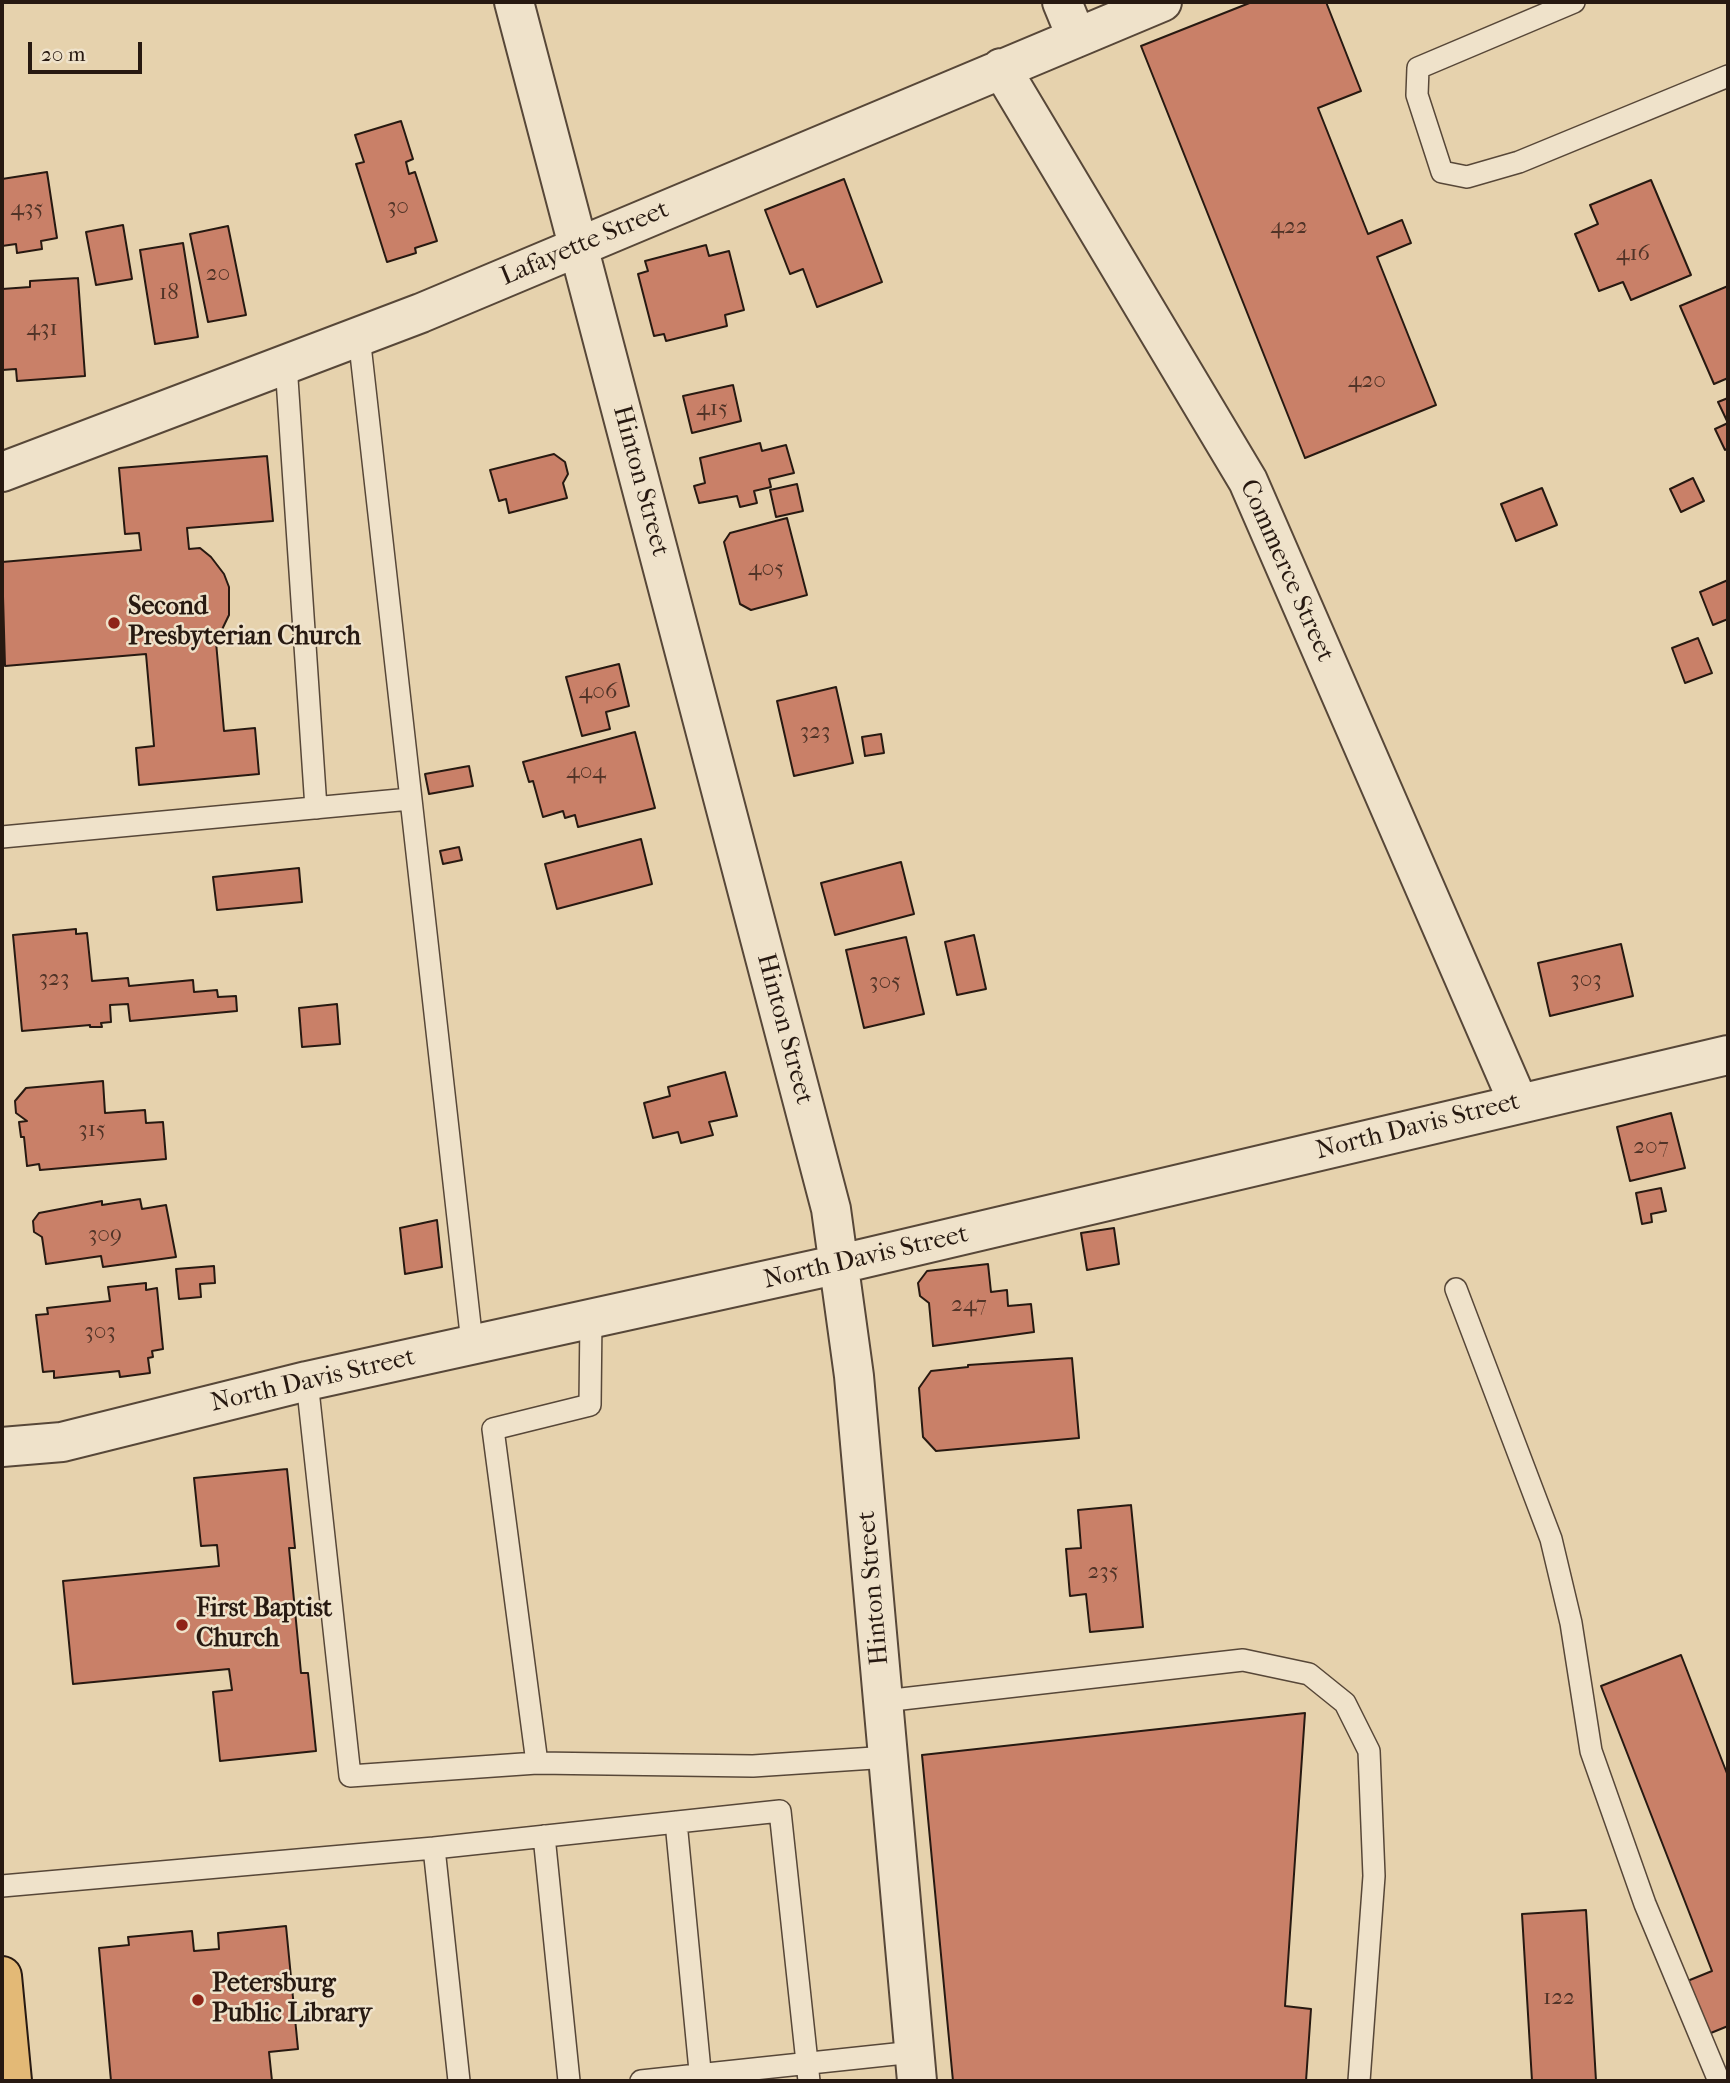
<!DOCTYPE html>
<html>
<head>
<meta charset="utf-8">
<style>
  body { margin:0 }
  #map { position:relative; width:1730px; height:2083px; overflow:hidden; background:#e6d2ad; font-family:"IM FELL French Canon",serif }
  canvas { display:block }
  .frame { position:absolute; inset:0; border:4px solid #271911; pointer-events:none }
  .scale { position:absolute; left:28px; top:42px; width:114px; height:32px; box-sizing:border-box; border:4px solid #271911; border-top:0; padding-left:9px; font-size:21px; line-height:24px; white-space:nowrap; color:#271911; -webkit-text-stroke:5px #efe2ca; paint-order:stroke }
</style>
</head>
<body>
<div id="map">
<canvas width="1730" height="2083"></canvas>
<div class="frame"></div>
<div class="scale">20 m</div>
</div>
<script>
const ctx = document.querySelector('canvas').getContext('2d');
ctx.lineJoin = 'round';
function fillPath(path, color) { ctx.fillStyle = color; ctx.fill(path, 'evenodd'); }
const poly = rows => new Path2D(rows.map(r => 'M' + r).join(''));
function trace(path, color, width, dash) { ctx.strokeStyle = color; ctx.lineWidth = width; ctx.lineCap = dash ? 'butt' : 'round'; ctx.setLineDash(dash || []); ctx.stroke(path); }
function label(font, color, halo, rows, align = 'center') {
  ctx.font = font + ' "IM FELL French Canon",serif'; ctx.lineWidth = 5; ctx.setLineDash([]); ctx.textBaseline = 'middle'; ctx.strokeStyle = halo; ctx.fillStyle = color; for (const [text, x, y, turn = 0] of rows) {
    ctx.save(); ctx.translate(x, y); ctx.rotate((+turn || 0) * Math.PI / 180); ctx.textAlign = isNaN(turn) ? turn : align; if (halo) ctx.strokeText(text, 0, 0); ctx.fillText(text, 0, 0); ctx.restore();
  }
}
const building = poly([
  [1252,2,1326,2,1361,91,1318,108,1368,234,1402,220,1411,243,1377,257,1436,405,1305,458,1141,46,1252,2],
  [401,121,413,159,406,162,409,174,415,172,437,241,415,248,416,253,387,262,356,164,364,162,355,135,401,121],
  [47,172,57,238,41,241,42,249,17,253,16,244,2,246,2,179,47,172],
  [844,179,882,282,817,307,803,269,790,274,765,210,844,179],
  [1651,180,1691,275,1631,300,1623,282,1599,291,1575,234,1598,224,1590,205,1651,180],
  [123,225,132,279,96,285,86,232,123,225],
  [228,226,246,315,208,322,190,234,228,226],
  [183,243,198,337,155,344,140,250,183,243],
  [706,245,709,256,729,251,744,310,725,315,727,326,666,341,664,334,654,336,638,274,648,271,645,261,706,245],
  [78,278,85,376,17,381,16,369,2,370,2,289,30,287,30,281,78,278],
  [1728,286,1728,378,1714,384,1680,306,1728,286],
  [733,385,741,421,692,433,683,396,733,385],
  [1728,398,1728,448,1725,450,1715,429,1728,423,1718,402,1728,398],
  [760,443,762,451,786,445,794,473,769,479,771,487,754,491,757,503,740,507,737,496,699,503,694,486,705,483,700,458,760,443],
  [554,454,565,462,568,474,563,483,567,498,509,513,506,499,499,501,490,470,554,454],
  [267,456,273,521,187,528,189,549,200,548,211,557,224,574,229,587,229,615,216,642,224,731,255,728,259,774,139,785,136,748,154,746,146,654,5,666,2,562,141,550,139,533,125,534,119,468,267,456],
  [1693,478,1704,501,1681,512,1670,489,1693,478],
  [797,484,803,511,776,517,770,490,797,484],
  [1542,488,1557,525,1516,541,1501,504,1542,488],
  [787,518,807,595,751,610,740,604,724,542,730,533,787,518],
  [1728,580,1728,619,1713,625,1700,592,1728,580],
  [1698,638,1712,673,1685,683,1672,648,1698,638],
  [619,664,629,706,606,712,610,729,582,736,566,677,619,664],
  [836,687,853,763,794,776,777,701,836,687],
  [635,732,655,808,578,827,575,815,565,818,563,811,543,817,533,781,529,782,523,762,635,732],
  [881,734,884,753,865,756,862,737,881,734],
  [469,766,473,786,429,794,425,774,469,766],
  [641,839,652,884,557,909,545,864,641,839],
  [459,847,462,860,443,864,440,851,459,847],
  [901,862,914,914,835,935,821,883,901,862],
  [299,868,302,902,217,910,213,877,299,868],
  [76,929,76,934,87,933,92,981,128,978,129,986,193,980,194,992,217,990,218,997,236,996,237,1011,130,1021,128,1004,110,1005,111,1022,101,1023,102,1027,90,1027,90,1025,22,1031,13,935,76,929],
  [974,935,986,989,957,995,945,942,974,935],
  [906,937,924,1014,864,1028,846,950,906,937],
  [1621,944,1633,996,1550,1016,1538,963,1621,944],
  [337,1004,340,1044,302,1047,299,1008,337,1004],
  [725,1072,737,1116,709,1122,713,1135,681,1143,678,1132,653,1138,644,1103,670,1096,668,1087,725,1072],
  [103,1081,105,1113,145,1110,146,1123,163,1122,166,1159,40,1170,39,1164,27,1166,24,1137,21,1137,19,1122,27,1121,16,1113,15,1101,26,1088,103,1081],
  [1671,1113,1685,1168,1630,1181,1617,1127,1671,1113],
  [1661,1188,1666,1211,1651,1214,1652,1222,1642,1224,1636,1193,1661,1188],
  [140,1199,142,1209,166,1205,176,1257,103,1267,101,1256,46,1264,42,1237,34,1232,33,1221,39,1213,102,1201,102,1205,140,1199],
  [437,1220,442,1267,405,1274,400,1228,437,1220],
  [1114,1228,1119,1264,1087,1270,1081,1233,1114,1228],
  [988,1264,991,1292,1007,1290,1008,1306,1031,1304,1034,1332,933,1346,929,1303,920,1296,918,1283,927,1271,988,1264],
  [214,1266,215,1283,200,1284,201,1297,179,1299,176,1269,214,1266],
  [146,1283,146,1290,157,1288,163,1349,152,1351,153,1357,148,1358,150,1373,120,1377,119,1371,54,1378,54,1371,43,1372,36,1315,48,1314,47,1308,110,1301,108,1287,146,1283],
  [1072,1358,1079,1438,936,1451,923,1437,919,1388,931,1371,968,1367,968,1365,1072,1358],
  [287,1469,295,1548,289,1548,301,1673,308,1673,316,1751,220,1761,213,1692,232,1690,229,1669,73,1684,63,1581,219,1566,217,1545,201,1546,194,1478,287,1469],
  [1131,1505,1143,1627,1090,1632,1086,1594,1070,1596,1066,1549,1081,1548,1078,1510,1131,1505],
  [1681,1655,1728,1776,1728,2026,1701,2037,1680,1984,1712,1971,1601,1686,1681,1655],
  [1305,1713,1285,2006,1311,2009,1306,2081,953,2081,922,1755,1305,1713],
  [1586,1910,1596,2081,1532,2081,1522,1914,1586,1910],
  [286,1926,298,2049,269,2052,272,2081,111,2081,99,1948,129,1945,128,1937,192,1931,194,1951,219,1949,218,1933,286,1926]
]);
fillPath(building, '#c98068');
trace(building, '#271911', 2);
const lane = poly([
  [1574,2,1418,68,1417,95,1442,172,1467,177,1519,162,1728,76],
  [359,336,472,1343],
  [286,364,316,808],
  [2,837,410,799],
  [1456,1289,1551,1539,1571,1623,1591,1751,1645,1904,1719,2081],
  [307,1381,350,1776,537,1763,753,1766,889,1757],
  [884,1701,1243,1660,1309,1674,1345,1703,1369,1751,1374,1876,1359,2081],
  [537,1763,493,1429,590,1405,591,1318],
  [676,1822,701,2081],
  [544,1836,569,2081],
  [2,1886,434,1848],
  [459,2081,434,1848,780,1811,809,2081],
  [641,2081,914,2052]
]);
const street = poly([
  [514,2,831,1209,854,1376,917,2081],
  [1062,2,1076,36],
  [1001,68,1248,481,1518,1102],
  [2,472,421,313,1162,2],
  [2,1447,62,1442,307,1381,840,1264,1728,1055]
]);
const primary = poly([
  [2,1976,12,2081]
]);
trace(lane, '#574738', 24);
trace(street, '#574738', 42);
trace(primary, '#271911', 42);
trace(lane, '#efe2ca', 21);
trace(street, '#efe2ca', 38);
trace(primary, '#e3b976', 38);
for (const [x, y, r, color] of [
  [114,623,7,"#8f2418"],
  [182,1625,7,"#8f2418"],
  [198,2000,7,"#8f2418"]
]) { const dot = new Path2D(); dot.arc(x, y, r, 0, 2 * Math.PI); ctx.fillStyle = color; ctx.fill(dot); trace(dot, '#efe2ca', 2.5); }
label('23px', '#503327', null, [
  ["30",398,207],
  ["435",27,209],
  ["422",1289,227],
  ["416",1633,254],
  ["20",218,274],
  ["18",169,293],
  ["431",42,329],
  ["420",1367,381],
  ["415",712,409],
  ["405",766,569],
  ["406",598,692],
  ["323",815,732],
  ["404",586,772],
  ["323",54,979],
  ["303",1586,980],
  ["305",885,982],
  ["315",92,1130],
  ["207",1651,1147],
  ["309",105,1235],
  ["247",969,1305],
  ["303",100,1332],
  ["235",1103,1572],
  ["122",1559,1998]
]);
label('26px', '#271911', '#efe2ca', [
  ["Lafayette Street",585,244,-23],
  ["Hinton Street",640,481,75],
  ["Commerce Street",1286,571,66],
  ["Hinton Street",784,1029,75],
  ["North Davis Street",1418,1127,-14],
  ["North Davis Street",866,1258,-13],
  ["North Davis Street",313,1381,-13],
  ["Hinton Street",874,1588,-95]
]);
label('bold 26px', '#271911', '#efe2ca', [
  ["Second",128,608],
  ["Presbyterian Church",128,638],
  ["First Baptist",196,1610],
  ["Church",196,1640],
  ["Petersburg",212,1985],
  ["Public Library",212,2015]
], 'left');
</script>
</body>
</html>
